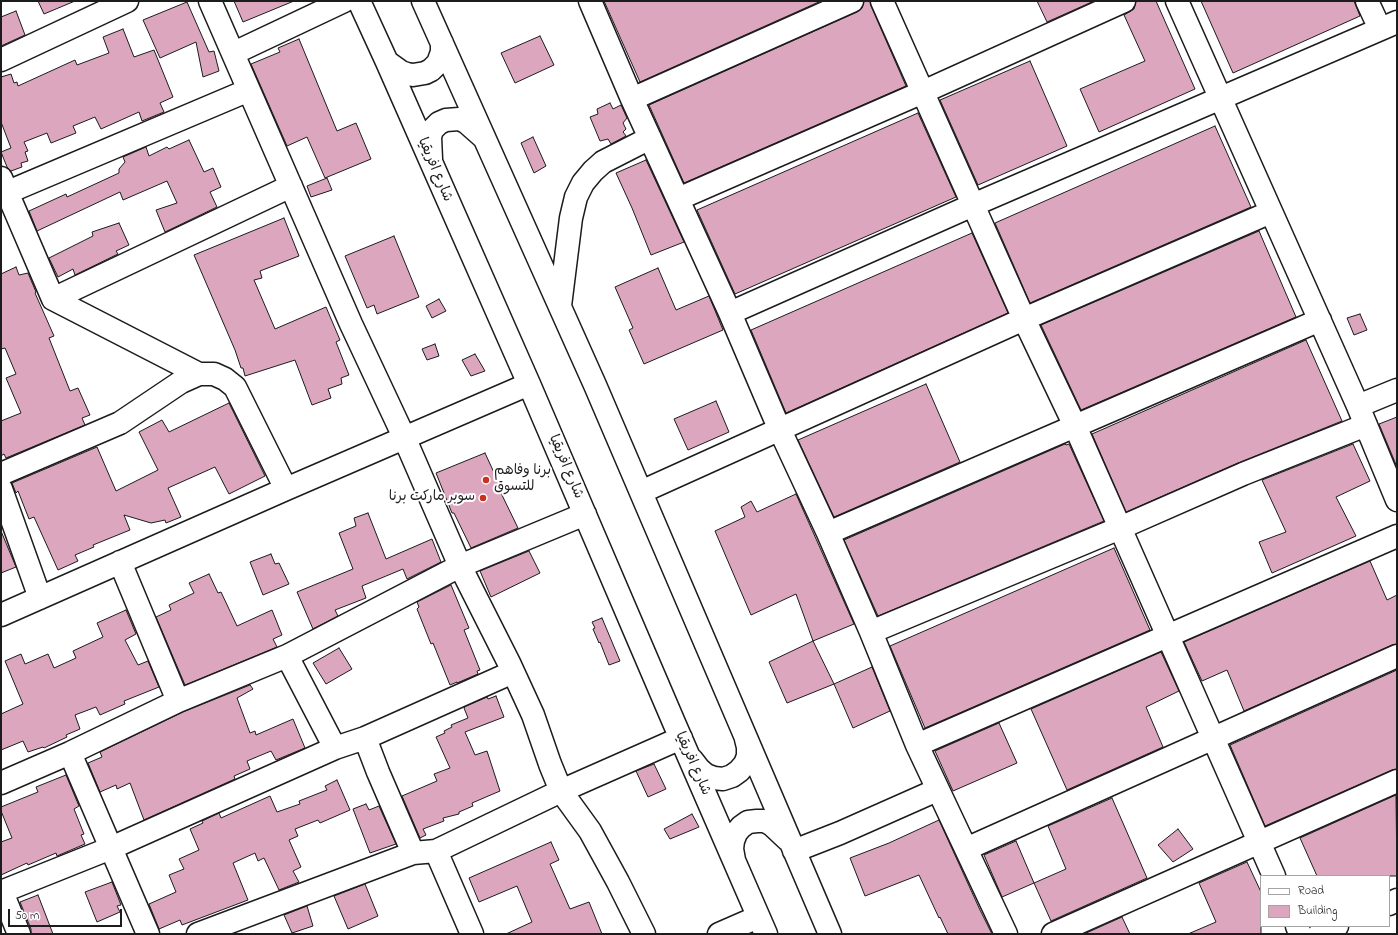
<!DOCTYPE html>
<html>
<head>
<meta charset="utf-8">
<style>
  body { margin:0 }
  #map { position:relative; width:1398px; height:935px; overflow:hidden; background:#fff; font-family:"Indie Flower",sans-serif }
  canvas { display:block }
  .frame { position:absolute; inset:0; border:2px solid #1c1c1c; pointer-events:none }
  .legend { position:absolute; left:1260px; top:875px; width:130px; height:52px; box-sizing:border-box; background:#fff; border:1px solid #a4a4a4; margin:0; padding:5px 7px; list-style:none; font-size:12px; color:#1c1c1c }
  .legend li { display:flex; align-items:center; gap:8px; height:20px }
  .legend b { width:20px; border:1px solid #a4a4a4 }
  .scale { position:absolute; left:8px; top:909px; width:114px; height:18px; box-sizing:border-box; border:2px solid #1c1c1c; border-top:0; padding-left:5px; font-size:12px; line-height:14px; white-space:nowrap; color:#1c1c1c; -webkit-text-stroke:3px #fff; paint-order:stroke }
</style>
</head>
<body>
<div id="map">
<canvas width="1398" height="935"></canvas>
<div class="frame"></div>
<ul class="legend">
<li><b style="height:5px;background:#fff"></b>Road</li>
<li><b style="height:11px;background:#dca6bf"></b>Building</li>
</ul>
<div class="scale">50 m</div>
</div>
<script>
const ctx = document.querySelector('canvas').getContext('2d');
ctx.lineJoin = 'round';
function fillPath(path, color) { ctx.fillStyle = color; ctx.fill(path, 'evenodd'); }
const poly = rows => new Path2D(rows.map(r => 'M' + r).join(''));
function trace(path, color, width, dash) { ctx.strokeStyle = color; ctx.lineWidth = width; ctx.lineCap = dash ? 'butt' : 'round'; ctx.setLineDash(dash || []); ctx.stroke(path); }
function label(font, color, halo, rows, align = 'center') {
  ctx.font = font + ' "Indie Flower","Playpen Sans Arabic",sans-serif'; ctx.lineWidth = 4; ctx.setLineDash([]); ctx.textBaseline = 'middle'; ctx.strokeStyle = halo; ctx.fillStyle = color; for (const [text, x, y, turn = 0] of rows) {
    ctx.save(); ctx.translate(x, y); ctx.rotate((+turn || 0) * Math.PI / 180); ctx.textAlign = isNaN(turn) ? turn : align; if (halo) ctx.strokeText(text, 0, 0); ctx.fillText(text, 0, 0); ctx.restore();
  }
}
const building = poly([
  [38,1,75,1,44,14,38,1],
  [234,1,294,1,243,22,234,1],
  [604,1,821,1,640,82,604,1],
  [864,1,870,1,871,6,906,86,684,183,649,105,857,12,862,8,864,1],
  [1037,1,1094,1,1047,22,1037,1],
  [1136,1,1156,1,1195,89,1099,132,1080,89,1145,61,1124,15,1134,9,1136,1],
  [1201,1,1354,1,1360,16,1233,73,1201,1],
  [187,2,209,52,214,51,219,71,203,77,196,42,160,58,143,20,187,2],
  [16,11,25,35,1,46,1,17,16,11],
  [123,29,134,57,154,50,173,97,160,103,164,112,142,121,139,112,101,129,95,117,73,126,76,133,51,143,47,133,24,142,28,151,25,152,28,161,21,163,22,167,11,171,7,167,1,152,11,148,1,122,1,77,11,74,14,83,17,82,18,86,75,60,77,65,109,53,103,37,123,29],
  [540,36,554,65,515,83,501,53,540,36],
  [299,39,337,131,356,123,371,159,325,178,307,137,287,146,251,64,280,52,278,48,299,39],
  [1030,61,1067,146,978,185,940,100,1030,61],
  [610,103,613,109,621,105,627,118,623,123,626,129,623,132,626,136,611,144,608,139,600,141,590,117,598,114,597,109,610,103],
  [918,113,956,197,735,294,697,210,918,113],
  [1215,126,1251,207,1030,303,995,223,1215,126],
  [533,137,546,166,534,173,521,143,533,137],
  [189,140,204,172,213,168,221,187,210,192,217,207,165,232,156,210,177,203,167,181,123,200,120,192,37,231,29,211,66,194,67,197,119,173,119,169,125,162,123,157,146,147,149,156,167,147,169,149,189,140],
  [646,160,684,242,651,255,632,208,616,173,646,160],
  [327,178,332,190,311,197,307,186,327,178],
  [284,218,299,256,260,271,262,278,254,280,275,329,326,307,340,340,336,342,349,375,341,378,342,384,328,389,331,398,312,405,295,360,245,376,243,368,241,368,235,350,194,255,284,218],
  [119,223,129,245,116,251,118,254,75,275,73,269,58,277,49,258,93,236,92,232,119,223],
  [1259,231,1296,317,1081,410,1041,325,1259,231],
  [972,233,1008,313,786,413,751,330,972,233],
  [394,236,419,297,377,314,374,305,367,308,345,256,394,236],
  [16,267,19,275,28,273,36,292,35,293,54,336,49,338,70,391,78,388,90,415,82,418,85,425,6,458,4,454,1,456,1,421,21,413,6,378,16,374,5,348,1,349,1,274,16,267],
  [658,268,676,310,709,296,723,330,644,364,629,330,633,328,615,287,658,268],
  [439,299,446,311,432,318,426,306,439,299],
  [1360,314,1367,330,1354,335,1347,318,1360,314],
  [1306,340,1342,421,1238,463,1126,512,1092,434,1306,340],
  [435,344,439,356,427,360,422,349,435,344],
  [475,354,485,371,471,376,462,360,475,354],
  [926,384,960,462,834,517,798,440,926,384],
  [716,401,729,432,688,450,674,419,716,401],
  [229,403,265,476,229,494,215,467,168,488,181,517,166,523,165,520,151,523,124,515,130,530,93,545,94,547,75,555,78,561,58,570,34,517,29,519,18,491,16,493,12,483,97,447,116,491,158,470,139,432,162,420,169,432,229,403],
  [1397,417,1397,467,1379,424,1397,417],
  [1065,444,1066,445,1069,444,1104,521,878,616,844,540,1065,444],
  [1353,444,1370,481,1336,497,1356,536,1272,573,1259,542,1286,532,1262,480,1353,444],
  [485,453,503,492,501,493,518,528,471,548,454,513,452,513,436,473,485,453],
  [796,494,854,624,813,641,796,594,751,615,715,531,745,517,741,507,751,501,757,512,796,494],
  [368,513,386,559,432,539,441,562,407,579,403,569,362,586,366,598,335,610,338,616,313,629,297,592,353,569,339,533,356,526,354,518,368,513],
  [1,531,16,567,1,573,1,531],
  [1114,548,1150,630,925,728,890,646,1114,548],
  [529,551,540,573,491,597,480,571,529,551],
  [271,554,275,564,279,563,289,584,263,595,250,562,271,554],
  [1370,561,1387,600,1397,595,1397,644,1392,645,1244,711,1227,670,1202,681,1184,642,1370,561],
  [209,574,218,593,221,592,237,626,272,610,282,635,273,639,277,647,185,685,156,617,171,610,169,605,194,593,189,583,209,574],
  [451,585,469,628,464,630,480,670,477,671,478,674,457,683,457,682,450,685,433,643,431,644,417,609,419,607,417,602,451,585],
  [126,610,136,634,125,640,138,665,148,661,159,687,124,701,125,704,100,715,96,707,75,715,80,729,66,735,67,737,44,748,43,747,28,752,23,741,1,750,1,714,23,704,5,661,21,654,25,664,48,654,54,668,76,658,73,651,103,637,97,623,126,610],
  [602,618,620,661,609,665,600,642,599,643,593,629,595,628,592,622,602,618],
  [813,641,834,684,787,703,769,662,813,641],
  [339,648,352,669,326,684,313,663,339,648],
  [1161,652,1179,691,1146,707,1163,747,1067,790,1031,709,1161,652],
  [872,667,890,711,853,728,834,684,872,667],
  [1397,670,1397,769,1392,770,1265,826,1230,745,1397,670],
  [250,685,253,689,237,698,250,733,255,731,256,735,293,719,305,748,276,760,271,751,247,761,250,769,234,776,235,779,144,820,130,783,117,789,116,785,100,792,88,763,102,757,100,752,183,712,250,685],
  [496,696,504,717,465,732,475,755,487,751,500,791,472,803,473,806,459,812,459,814,443,818,444,821,423,829,426,835,420,838,402,796,437,781,434,774,450,768,436,737,445,733,444,731,452,727,451,725,468,718,464,708,466,706,487,697,488,699,496,696],
  [999,723,1017,763,953,791,935,751,999,723],
  [654,764,666,789,648,797,636,771,654,764],
  [66,775,79,806,74,809,84,834,81,835,85,844,57,856,56,853,28,865,27,863,1,875,1,842,12,838,1,811,1,807,38,792,36,787,66,775],
  [337,780,350,810,320,823,318,820,295,829,298,836,289,840,301,867,293,871,299,882,279,890,264,858,258,861,255,853,233,863,248,900,182,925,180,920,159,929,149,904,176,892,169,875,184,869,179,859,199,850,190,829,203,823,202,821,219,813,221,818,270,796,277,812,300,804,299,801,327,790,325,786,337,780],
  [1396,795,1397,876,1317,876,1300,838,1396,795],
  [1112,798,1147,878,1051,921,1034,883,1066,869,1048,826,1112,798],
  [366,804,369,810,379,806,396,844,370,853,353,809,366,804],
  [692,814,699,827,670,839,664,829,692,814],
  [939,820,980,910,992,934,948,934,940,917,939,918,919,875,865,896,850,858,889,843,939,820],
  [1178,829,1193,849,1173,862,1158,845,1178,829],
  [1016,841,1034,883,1002,897,984,855,1016,841],
  [551,842,559,860,550,864,570,909,589,902,602,934,506,934,532,922,517,886,479,902,469,878,551,842],
  [1247,862,1261,892,1261,934,1188,934,1216,922,1199,883,1247,862],
  [112,882,121,905,117,906,120,912,97,922,85,892,112,882],
  [365,884,378,916,348,929,334,896,365,884],
  [38,895,53,934,31,934,31,929,20,902,38,895],
  [307,906,313,926,292,933,284,915,307,906],
  [1122,917,1130,934,1084,934,1122,917]
]);
fillPath(building, '#dca6bf');
trace(building, '#1c1c1c', 1);
const minor = poly([
  [210,1,351,324,404,437,460,566,510,665,533,715,550,764,561,791,590,831,618,882,644,934],
  [359,1,387,62,529,384,675,725,766,934],
  [423,1,595,385,830,934],
  [590,1,632,99,730,313,779,428,828,533,871,632,917,745,1006,934],
  [882,1,1024,319,1075,426,1274,876],
  [1177,1,1358,406,1397,500],
  [1367,1,1380,29],
  [234,53,344,1],
  [1,60,127,1],
  [387,62,401,72,407,74,413,75,425,73,431,70,438,63,442,52,442,43],
  [632,99,852,1],
  [431,159,430,137,432,130,439,123,446,120,459,119,466,122,483,137],
  [1,178,53,299,199,374],
  [1,195,249,90],
  [678,199,923,92,1124,1],
  [53,299,291,186],
  [560,306,571,218,576,197,583,183,593,171,603,162,650,138],
  [730,313,973,205,1397,22],
  [1358,406,1397,390],
  [1,474,120,423,181,382,199,374,214,374,225,379,235,387,286,489],
  [1,489,40,598],
  [641,492,1024,319,1271,212],
  [828,533,1320,320],
  [120,562,178,701],
  [1,615,286,489,529,384],
  [871,632,1120,528,1243,474,1366,425],
  [287,656,335,748],
  [365,738,378,772,413,853,436,851,472,934],
  [917,745,1397,536],
  [70,753,148,934],
  [692,760,699,769,706,775,714,778,723,779,732,776,739,771,745,764,748,756,748,747,746,739],
  [1,783,70,753,178,701,287,656,460,566,585,514],
  [966,849,1397,656],
  [436,851,561,791,681,738],
  [794,851,840,833,937,790],
  [734,860,732,849,733,841,736,833,741,827,748,822,757,821,765,821,772,825,788,840],
  [1,892,111,848,335,748,365,738,513,672],
  [2,892,19,934],
  [1389,904,1397,900],
  [1297,926,1300,934],
  [198,934,413,853],
  [719,934,758,917],
  [1053,934,1397,781],
  [1319,934,1337,926]
]);
trace(minor, '#1c1c1c', 25);
trace(minor, '#fff', 22);
for (const [x, y, r, color] of [
  [486,480,4,"#c8321e"],
  [483,498,4,"#c8321e"]
]) { const dot = new Path2D(); dot.arc(x, y, r, 0, 2 * Math.PI); ctx.fillStyle = color; ctx.fill(dot); trace(dot, '#fff', 1.5); }
label('14px', '#1c1c1c', '#fff', [
  ["شارع افريقيا",434,170,67],
  ["شارع افريقيا",565,467,67],
  ["شارع افريقيا",692,764,66]
]);
label('14px', '#1c1c1c', '#fff', [
  ["برنا وفاهم",494,472],
  ["للتسوق",494,488],
  ["سوبر ماركت برنا",475,498,"right"]
], 'left');
</script>
</body>
</html>
